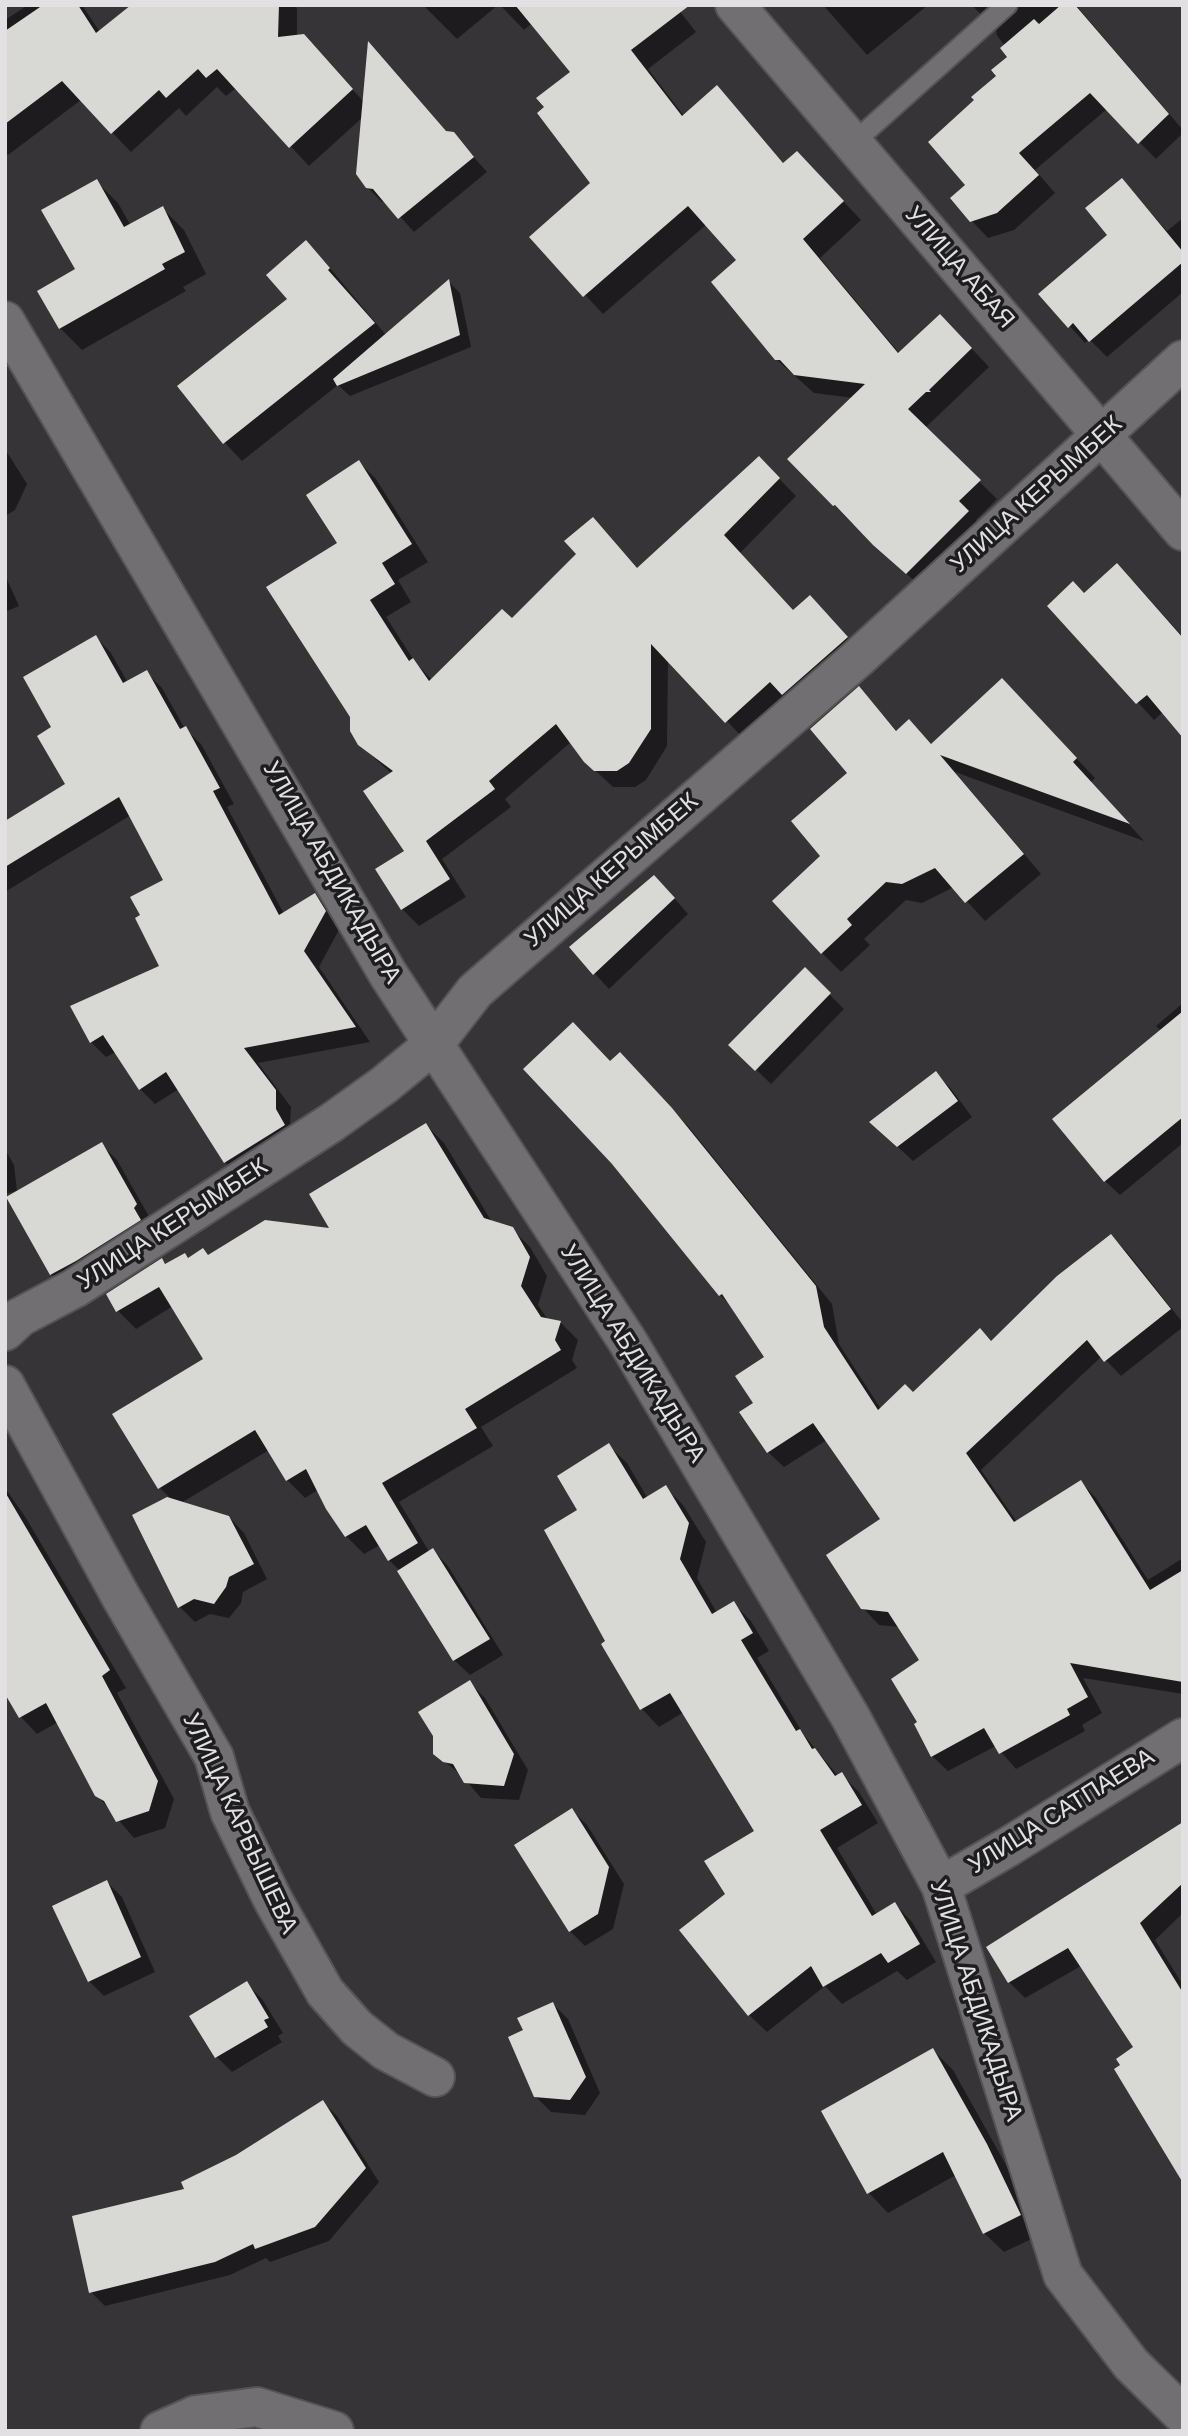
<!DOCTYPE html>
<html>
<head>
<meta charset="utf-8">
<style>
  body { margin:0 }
  #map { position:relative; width:1188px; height:2436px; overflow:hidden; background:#373437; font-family:"DM Sans",sans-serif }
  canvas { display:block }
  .frame { position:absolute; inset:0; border:7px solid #e2e0e2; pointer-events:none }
</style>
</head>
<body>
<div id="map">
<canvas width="1188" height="2436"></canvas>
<div class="frame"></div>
</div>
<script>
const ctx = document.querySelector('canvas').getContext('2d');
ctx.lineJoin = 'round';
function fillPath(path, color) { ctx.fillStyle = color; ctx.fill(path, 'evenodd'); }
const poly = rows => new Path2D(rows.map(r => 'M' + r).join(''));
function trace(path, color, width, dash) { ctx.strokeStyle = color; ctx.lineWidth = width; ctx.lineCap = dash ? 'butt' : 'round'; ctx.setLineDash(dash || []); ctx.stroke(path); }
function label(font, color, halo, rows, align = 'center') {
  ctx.font = font + ' "DM Sans",sans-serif'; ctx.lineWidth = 7; ctx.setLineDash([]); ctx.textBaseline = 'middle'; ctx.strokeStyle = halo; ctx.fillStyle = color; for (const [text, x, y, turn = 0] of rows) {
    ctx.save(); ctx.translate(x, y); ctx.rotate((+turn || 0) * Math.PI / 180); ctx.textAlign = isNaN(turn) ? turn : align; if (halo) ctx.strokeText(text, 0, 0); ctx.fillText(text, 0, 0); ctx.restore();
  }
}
fillPath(poly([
  [28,5,82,5,100,32,133,5,294,5,297,8,297,37,322,56,364,102,453,134,487,172,414,232,387,202,382,202,367,187,363,117,309,166,236,88,226,96,217,87,186,116,179,108,131,152,81,100,8,155,5,152,5,20],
  [423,5,498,5,457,39],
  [500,5,675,5,696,32,648,69,684,116,734,106,784,164,815,171,861,220,820,258,900,354,958,334,989,367,925,428,997,499,976,520,986,530,925,591,852,523,790,459,854,398,814,393,776,359,739,260,707,224,603,314,532,238,593,184,573,72,532,23,524,30],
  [823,5,928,5,867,55],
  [972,5,1076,5,1183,130,1183,133,1156,159,1107,109,1035,170,1055,193,1014,230,988,238,972,221,967,185,976,100,999,76,1009,57,1005,46,996,34,997,32],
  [1122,180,1167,231,1183,218,1183,292,1107,357,1089,339,1085,343,1041,294,1110,235],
  [96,181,118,203,131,226,162,208,184,230,206,274,183,287,186,291,82,350,60,328,77,270],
  [324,261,386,335,449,282,460,293,471,347,350,396,338,385,242,461,224,442,289,299],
  [5,449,27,484,15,510,5,516],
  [759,458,796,496,740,553,794,612,827,615,864,655,744,739,668,659,667,746,646,780,635,787,613,787,585,761,571,742,505,799,511,807,442,859,466,897,419,926,402,909,406,851,392,774,359,744,340,543,359,462,376,479,428,562,398,580,411,602,386,617,415,662,432,680,512,621,638,569],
  [5,575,19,606,5,612],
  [1134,582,1183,637,1183,735,1163,712,1154,720,1049,606],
  [96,637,111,653,128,683,146,672,162,688,185,729,201,744,234,804,227,807,284,914,315,895,330,910,340,928,319,967,370,1042,258,1063,291,1107,290,1126,299,1141,240,1178,225,1162,179,1089,155,1104,140,1089,116,1052,106,1057,91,1042,161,966,165,881,131,815,8,890,5,895,5,823,67,785,54,728],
  [859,689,898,732,909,721,932,745,1021,700,1095,778,1091,782,1144,841,955,772,1041,874,985,921,954,887,922,903,906,900,864,939,870,945,841,972,822,953,823,856,850,773],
  [669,892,688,914,609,989,571,948],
  [805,970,844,1009,771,1084,731,1045],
  [1183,1003,1183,1143,1120,1195,1105,1181,1161,1031,1156,1026],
  [610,1063,636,1070,688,1126,832,1304,839,1344,881,1409,913,1395,992,1343,1111,1236,1127,1252,1183,1323,1183,1327,1121,1376,1102,1356,981,1470,1017,1522,1081,1482,1096,1498,1148,1580,1183,1558,1183,1694,1083,1678,1102,1713,1082,1725,1085,1731,1016,1769,996,1746,948,1771,932,1756,920,1723,922,1661,900,1627,879,1625,863,1608,882,1520,827,1440,784,1467,768,1452,755,1404,766,1357,733,1308,720,1295],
  [936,1073,951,1089,972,1117,913,1161,887,1137],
  [426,1125,444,1143,492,1222,512,1229,530,1247,547,1276,538,1305,548,1320,560,1322,578,1340,572,1360,577,1368,481,1427,493,1446,399,1502,430,1553,433,1550,448,1566,503,1655,470,1675,454,1660,399,1570,389,1560,380,1545,364,1554,346,1536,318,1490,305,1498,287,1480,269,1450,181,1503,229,1517,244,1533,267,1579,243,1592,241,1603,229,1618,210,1614,195,1622,180,1607,170,1498,160,1488,205,1360,173,1306,136,1329,118,1311,108,1295,162,1260,167,1265,189,1259,203,1250,209,1256,332,1230],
  [102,1145,117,1160,151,1220,66,1289,51,1274],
  [5,1149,14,1165,17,1191,5,1194],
  [609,1446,627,1463,648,1499,666,1488,683,1505,706,1542,697,1578,717,1613,733,1603,751,1621,769,1651,757,1658,804,1735,838,1776,841,1774,859,1792,878,1823,837,1848,877,1915,895,1904,912,1922,936,1962,907,1980,897,1971,842,2004,825,1986,767,2032,749,2015,681,1931,728,1894,757,1831,684,1712,659,1727,642,1709,603,1645,608,1642,579,1510],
  [5,1488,26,1518,126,1688,117,1693,174,1799,165,1828,134,1838,97,1795,58,1722,37,1734,21,1717,5,1691],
  [470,1683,485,1698,528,1770,519,1800,481,1798,463,1777,435,1753],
  [572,1810,587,1825,624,1884,613,1929,585,1946,570,1931],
  [1183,1841,1183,1913,1155,1940,1183,1985,1183,2179,1135,2048,1081,1966,1025,1998,1009,1982],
  [107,1882,122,1897,155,1972,104,1996,89,1981],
  [247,1984,262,1999,283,2033,278,2036,282,2042,232,2072,217,2057,192,2017],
  [553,2004,568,2019,600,2093,585,2115,551,2112,535,2096,525,2031],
  [933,2050,953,2070,1006,2165,1040,2235,1004,2252,984,2233,956,2175,888,2213,869,2193],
  [323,2102,337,2116,379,2182,329,2241,270,2262,266,2258,230,2275,105,2306,91,2292,187,2191]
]), '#0007');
fillPath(poly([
  [43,5,78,5,96,33,131,5,279,5,278,37,304,34,353,89,289,148,217,69,206,78,198,69,166,98,159,90,111,134,62,81,5,124,5,31],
  [515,5,690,5,631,50,682,116,717,85,783,163,797,151,844,201,803,239,898,353,940,314,972,348,929,390,931,392,926,392,908,409,981,480,959,501,969,511,906,574,873,545,835,505,833,506,787,459,865,384,794,375,780,360,775,360,711,282,736,260,688,206,583,297,529,237,590,183,537,113,544,107,536,98,570,72],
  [1061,5,1075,5,1169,114,1138,144,1090,93,1019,153,1039,175,997,213,970,222,950,198,965,185,928,142,974,100,971,97,996,76,991,70,1007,57,1000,48,1034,19,1039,24],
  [368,41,446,131,454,132,474,157,398,219,373,189,366,188,356,174],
  [1122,178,1183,252,1183,262,1089,342,1073,323,1068,328,1038,294,1107,235,1085,208],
  [97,179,124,227,163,206,185,252,162,264,165,269,59,329,37,291,75,269,41,210],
  [306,240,330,268,328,270,375,323,223,444,177,386,287,299,266,275],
  [449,279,460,335,337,386,333,379],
  [759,456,780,478,724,535,793,610,810,595,848,637,782,695,770,682,725,723,651,644,651,729,629,763,617,771,594,771,584,762,556,724,489,781,495,789,426,841,450,879,401,910,375,869,404,851,363,791,393,771,358,745,350,731,350,717,266,587,337,543,306,495,359,460,412,544,382,563,395,584,370,600,409,661,413,658,429,681,502,609,512,618,576,554,564,541,593,517,637,568],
  [1117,563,1183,638,1183,738,1147,695,1136,704,1047,606,1073,581,1084,593],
  [96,635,123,683,147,670,180,729,186,726,220,788,213,791,279,915,315,893,326,911,304,951,356,1027,244,1048,276,1090,276,1109,285,1125,224,1163,166,1072,139,1090,103,1035,90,1043,70,1006,159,966,135,918,140,915,130,897,163,880,119,797,5,867,5,821,65,784,37,736,51,727,23,677],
  [1002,678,1077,758,1073,762,1130,824,940,755,1024,854,965,903,935,868,902,884,886,882,847,919,852,925,821,954,772,901,820,856,791,821,847,773,810,729,859,686,896,731,909,719,931,744],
  [654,875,675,898,593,975,569,947],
  [805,967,831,993,755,1071,728,1045],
  [1183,1011,1183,1117,1104,1182,1052,1119],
  [573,1022,610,1061,620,1052,672,1108,816,1286,824,1327,878,1410,905,1384,913,1392,980,1328,991,1341,1057,1276,1111,1234,1171,1309,1104,1362,1087,1340,966,1453,1014,1522,1081,1480,1150,1590,1183,1570,1183,1682,1070,1663,1088,1697,1067,1709,1070,1715,999,1754,984,1728,931,1757,914,1724,917,1722,891,1679,919,1660,888,1612,861,1609,826,1555,880,1519,813,1423,767,1453,739,1412,753,1403,735,1376,764,1357,722,1294,719,1296,612,1164,523,1069],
  [936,1071,958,1101,897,1147,869,1122],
  [426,1123,484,1218,513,1227,530,1257,521,1286,541,1317,561,1321,555,1340,561,1350,465,1409,477,1428,382,1483,418,1543,388,1561,366,1525,345,1537,326,1509,306,1469,286,1481,255,1430,158,1489,112,1414,203,1359,159,1287,116,1312,106,1294,162,1258,165,1264,185,1253,188,1258,203,1248,208,1255,265,1220,329,1228,309,1194],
  [102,1142,137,1204,134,1208,141,1220,76,1261,50,1275,6,1197],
  [609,1443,643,1499,666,1485,689,1523,680,1559,712,1614,734,1601,753,1633,741,1640,796,1731,800,1729,812,1749,815,1748,835,1776,842,1772,862,1805,820,1830,872,1916,895,1902,920,1944,888,1963,881,1953,823,1987,811,1966,748,2016,679,1930,725,1894,704,1861,754,1831,670,1693,640,1710,601,1644,605,1641,544,1530,577,1510,557,1476],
  [5,1492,110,1670,102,1676,158,1781,149,1811,116,1822,104,1801,95,1796,46,1703,19,1718,5,1694],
  [167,1497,229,1516,254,1564,229,1577,226,1587,214,1604,194,1599,178,1608,132,1515],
  [433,1548,490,1639,453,1661,397,1571],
  [470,1680,514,1754,504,1786,464,1783,453,1764,443,1762,433,1754,433,1736,418,1712],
  [572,1808,609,1867,598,1914,569,1932,514,1845],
  [1183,1822,1183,1883,1140,1923,1183,1993,1183,2183,1114,2069,1120,2065,1116,2059,1133,2047,1068,1948,1008,1983,986,1947],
  [107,1880,141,1957,88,1982,52,1906],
  [247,1981,269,2018,264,2020,268,2027,215,2058,189,2016],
  [553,2002,586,2077,570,2100,534,2097,508,2037,523,2030,517,2018],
  [933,2048,987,2144,1021,2215,983,2234,943,2152,867,2194,821,2111],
  [323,2100,366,2168,315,2227,255,2249,253,2244,215,2262,89,2293,72,2216,184,2189,181,2182,236,2155]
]), '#d8d9d5');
const lane = poly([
  [853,143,1007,5]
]);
const street = poly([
  [735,5,1183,531],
  [5,321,388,974,628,1342,851,1718,941,1886,1063,2275,1131,2364,1183,2415],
  [5,1331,20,1317,75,1288,331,1123,384,1085,434,1044,475,991,857,659,1183,360],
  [5,1385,121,1597,214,1757,230,1812,273,1900,325,1992,357,2028,386,2051,435,2077],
  [941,1886,1008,1847,1183,1738],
  [160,2431,196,2415,257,2407,334,2431]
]);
trace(lane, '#555356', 23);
trace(street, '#555356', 42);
trace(lane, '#716f72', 19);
trace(street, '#716f72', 38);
label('24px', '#e2e0e2', '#1d1c1e', [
  ["УЛИЦА АБАЯ",959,268,49],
  ["УЛИЦА КЕРЫМБЕК",1037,495,-42],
  ["УЛИЦА КЕРЫМБЕК",612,871,-41],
  ["УЛИЦА АБДИКАДЫРА",331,873,60],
  ["УЛИЦА КЕРЫМБЕК",173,1225,-33],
  ["УЛИЦА АБДИКАДЫРА",632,1354,58],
  ["УЛИЦА САТПАЕВА",1062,1812,-32],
  ["УЛИЦА КАРБЫШЕВА",239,1824,65],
  ["УЛИЦА АБДИКАДЫРА",975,2001,72]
]);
</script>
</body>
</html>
